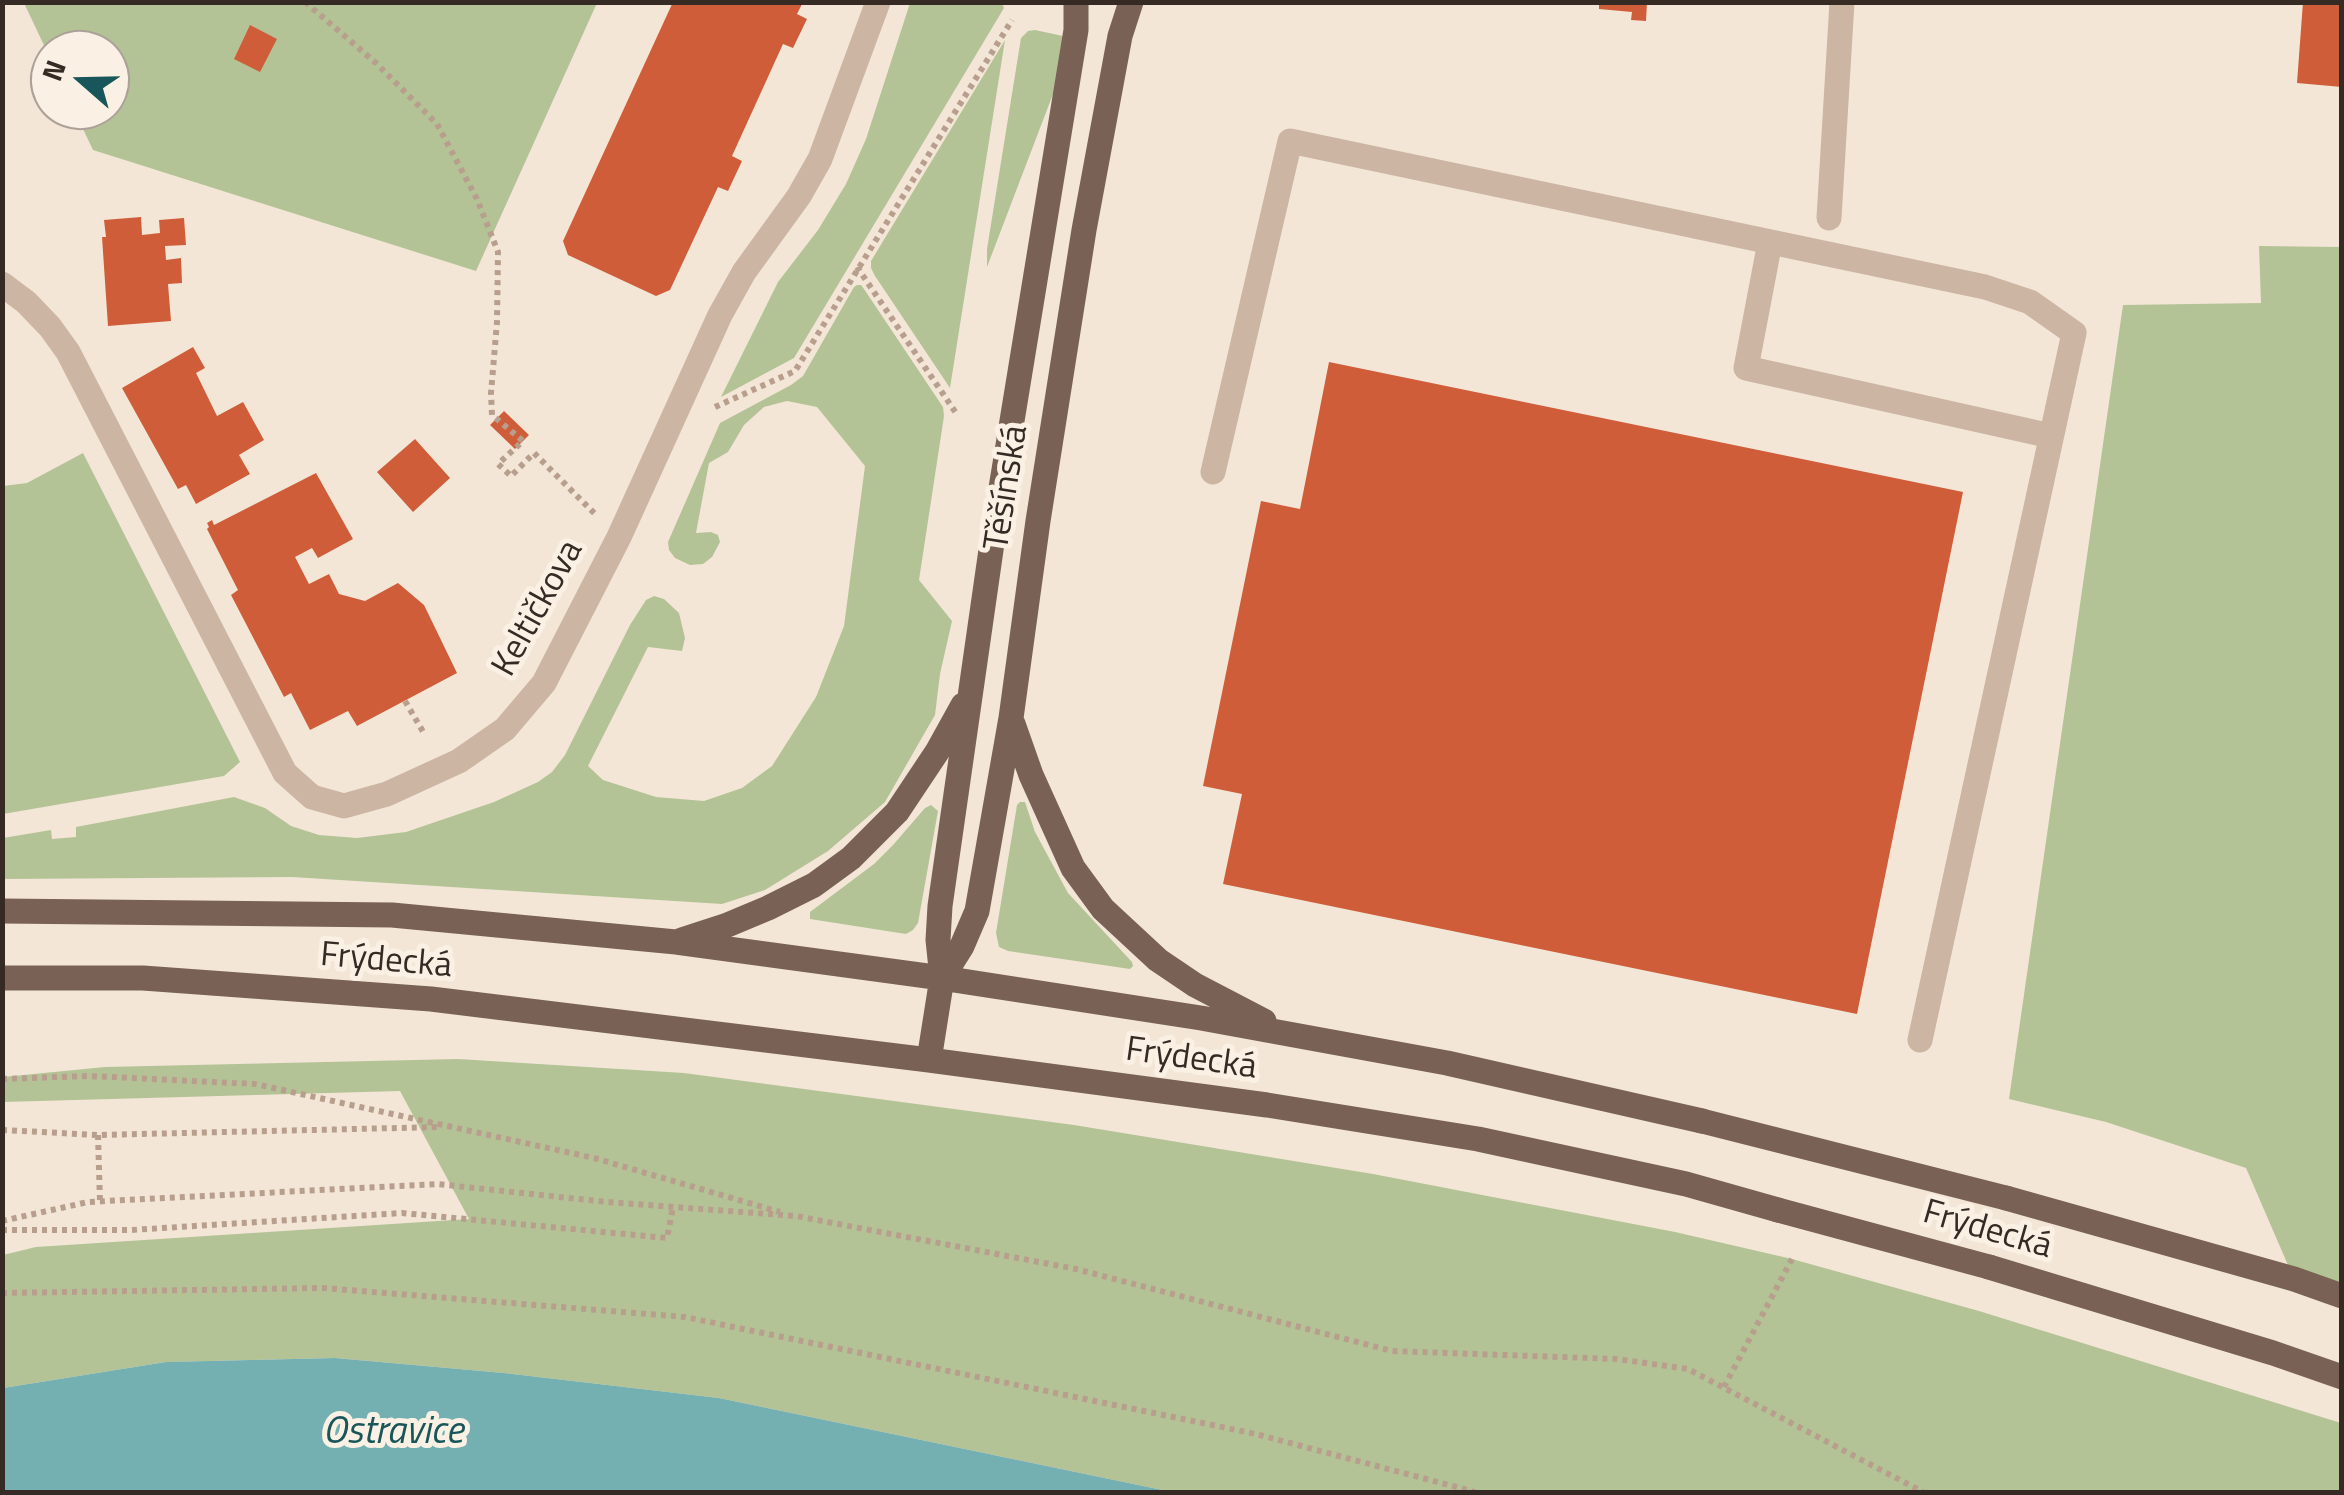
<!DOCTYPE html>
<html>
<head>
<meta charset="utf-8">
<style>
  body { margin:0 }
  #map { position:relative; width:2344px; height:1495px; overflow:hidden; background:#f3e6d7; font-family:"Titillium Web",sans-serif }
  canvas { display:block }
  .frame { position:absolute; inset:0; border:5px solid #362a25; pointer-events:none }
  .north { position:absolute; left:30px; top:30px; width:100px; height:100px; box-sizing:border-box; background:#faf0e4; border:2px solid #aca198; border-radius:50%; rotate:290deg; font-size:28px; font-weight:700; line-height:40px; text-align:center; color:#362a25 }
  .north::after { content:''; display:block; margin:auto; width:35px; height:45px; background:#18565a; clip-path:polygon(50% 0,100% 100%,50% 72%,0 100%) }
</style>
</head>
<body>
<div id="map">
<canvas width="2344" height="1495"></canvas>
<div class="frame"></div>
<div class="north">N</div>
</div>
<script>
const ctx = document.querySelector('canvas').getContext('2d');
ctx.lineJoin = 'round';
function fillPath(path, color) { ctx.fillStyle = color; ctx.fill(path, 'evenodd'); }
const poly = rows => new Path2D(rows.map(r => 'M' + r).join(''));
function trace(path, color, width, dash) { ctx.strokeStyle = color; ctx.lineWidth = width; ctx.lineCap = dash ? 'butt' : 'round'; ctx.setLineDash(dash || []); ctx.stroke(path); }
function label(font, color, halo, rows, align = 'center') {
  ctx.font = font + ' "Titillium Web",sans-serif'; ctx.lineWidth = 10; ctx.setLineDash([]); ctx.textBaseline = 'middle'; ctx.strokeStyle = halo; ctx.fillStyle = color; for (const [text, x, y, turn = 0] of rows) {
    ctx.save(); ctx.translate(x, y); ctx.rotate((+turn || 0) * Math.PI / 180); ctx.textAlign = isNaN(turn) ? turn : align; if (halo) ctx.strokeText(text, 0, 0); ctx.fillText(text, 0, 0); ctx.restore();
  }
}
fillPath(poly([
  [24,3,597,3,476,271,93,150,74,110,110,110,110,50,50,50,50,58],
  [910,3,1002,3,1004,8,794,358,721,397,778,282,818,230,846,184,866,139],
  [1035,30,1063,36,1058,81,987,267,987,249,1021,38,1028,31],
  [1005,40,950,388,875,276,871,268,871,261],
  [2259,246,2341,247,2341,1296,2294,1279,2246,1168,2106,1122,2009,1099,2123,305,2261,303],
  [857,285,861,285,864,289,943,407,944,416,919,580,952,621,940,674,935,715,885,802,828,851,765,890,722,904,292,877,3,879,3,838,51,830,52,839,76,837,76,827,234,797,265,808,291,826,319,835,357,838,406,832,494,802,538,782,552,772,565,755,630,625,646,600,654,596,664,599,679,613,685,638,682,651,648,647,588,766,603,780,656,797,704,801,742,788,772,766,816,697,844,626,865,466,817,407,787,401,764,407,744,425,728,452,709,463,696,533,711,532,718,535,720,542,712,557,703,564,690,565,675,558,669,550,668,542,720,423,791,385,803,376,854,287],
  [83,453,240,762,224,776,3,814,3,486,27,483],
  [1020,802,1025,802,1035,832,1068,893,1132,962,1133,966,1130,969,1008,951,999,947,996,933,1017,805],
  [931,805,938,811,918,923,913,930,906,934,810,919,810,912,874,864,893,845,925,808],
  [458,1059,684,1073,1074,1125,1373,1174,1675,1232,1792,1259,1979,1311,2341,1423,2342,1492,1172,1492,719,1398,504,1373,335,1358,166,1362,3,1388,3,1255,36,1247,469,1219,400,1091,3,1102,3,1077,105,1067]
]), '#b4c396');
fillPath(poly([
  [335,1358,504,1373,719,1398,1172,1492,3,1492,3,1388,166,1362]
]), '#74b0b2');
fillPath(poly([
  [673,2,803,2,797,14,807,19,793,48,783,44,732,156,742,161,728,191,718,187,670,290,656,296,568,255,563,241],
  [1599,2,1647,2,1646,21,1631,20,1632,12,1599,9],
  [2303,2,2342,2,2342,87,2297,83],
  [250,25,277,39,260,72,234,59],
  [141,217,142,235,160,233,159,220,184,218,186,245,165,246,166,260,181,258,182,283,168,284,171,321,108,326,102,237,106,237,104,220],
  [193,347,205,368,196,373,217,416,243,402,264,440,239,455,250,474,196,504,186,485,178,489,122,388],
  [1329,362,1963,492,1857,1014,1223,884,1242,794,1203,786,1261,501,1300,509],
  [504,411,529,435,515,449,490,425],
  [415,439,450,478,413,512,377,472],
  [316,473,353,539,318,558,312,548,295,557,309,584,329,574,339,594,365,601,398,583,424,605,457,673,357,726,348,711,310,730,291,693,284,697,231,595,238,590,207,529,209,527,207,523,212,520,214,525]
]), '#cf5d39');
trace(poly([
  [305,2,376,63,437,124,477,199,498,252,497,322,491,393,492,415,523,441,498,464,511,476,534,453,595,514],
  [857,267,956,413],
  [715,407,795,371,1012,20],
  [405,701,425,735],
  [2,1079,89,1076,255,1084,594,1158,780,1212],
  [2,1130,98,1135,440,1127],
  [98,1135,100,1202],
  [2,1221,88,1202,437,1184,607,1202,796,1216,1076,1269,1392,1351,1617,1359,1688,1369,1923,1492],
  [2,1230,131,1230,402,1213,667,1238,673,1207],
  [2,1293,323,1288,685,1317,1256,1434,1475,1492],
  [1724,1387,1792,1259]
]), '#b89f8d', 6, [5, 5]);
trace(poly([
  [1829,218,1842,2],
  [1770,242,1746,368,2051,436],
  [2,284,26,302,50,327,68,352,285,773,312,797,344,806,387,794,459,761,505,729,544,683,619,537,720,315,744,272,799,196,820,159,878,2],
  [1213,472,1290,141,1985,287,2030,302,2074,333,1920,1040]
]), '#ccb5a2', 25);
trace(poly([
  [1013,724,1031,775,1073,868,1103,909,1158,960,1195,985,1264,1021],
  [2,911,392,915,676,942,942,978,1201,1018,1447,1063,1702,1121],
  [682,940,725,926,768,908,814,885,851,858,897,812,937,752,963,705],
  [2,978,143,978,431,999,929,1060,1267,1105,1478,1139,1686,1184,1778,1210],
  [942,978,962,946,977,911,1011,718,1038,521,1084,230,1120,36,1131,2],
  [929,1060,942,978,938,940,940,906,992,543,1076,30,1076,2],
  [2006,1198,2294,1279,2342,1296],
  [1989,1267,2273,1353,2342,1377]
]), '#796155', 25);
trace(poly([
  [1702,1121,2006,1198],
  [1778,1210,1989,1267]
]), '#796155', 25);
label('35px', '#362a25', '#faf0e4', [
  ["Těšínská",1008,488,-81],
  ["Keltičkova",539,609,-61],
  ["Frýdecká",386,962,5],
  ["Frýdecká",1191,1060,8],
  ["Frýdecká",1987,1231,16]
]);
label('italic 38px', '#18565a', '#faf0e4', [
  ["Ostravice",393,1434]
]);
</script>
</body>
</html>
